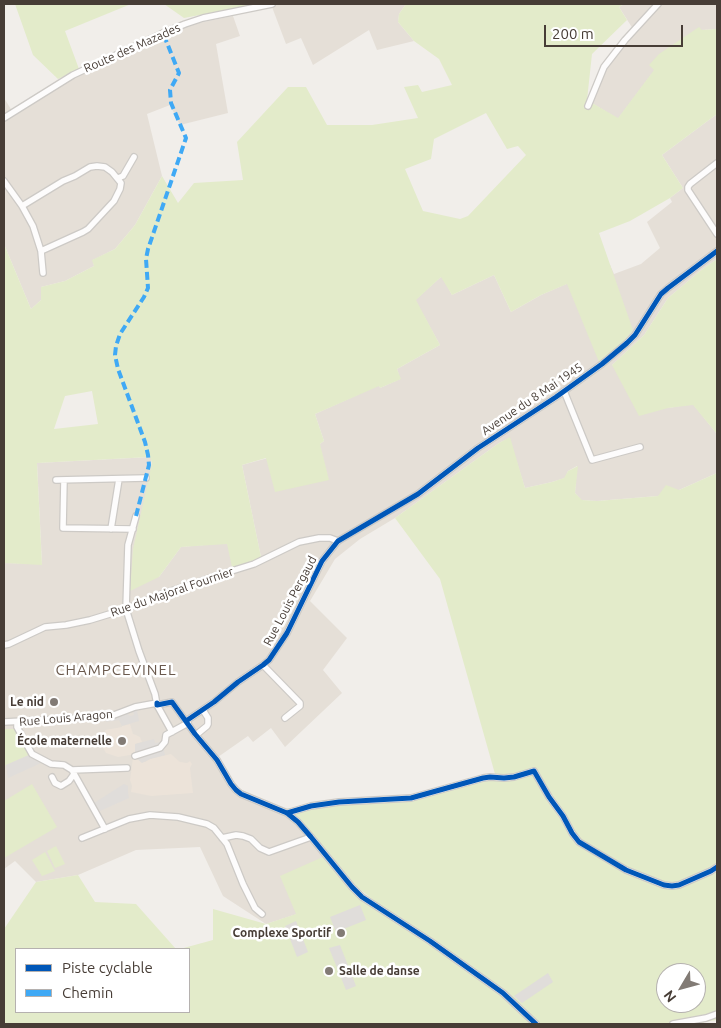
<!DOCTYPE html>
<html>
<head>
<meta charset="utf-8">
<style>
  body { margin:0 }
  #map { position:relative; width:721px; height:1028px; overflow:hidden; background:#f1eeea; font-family:Ubuntu,sans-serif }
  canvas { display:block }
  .frame { position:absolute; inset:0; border:5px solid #473d36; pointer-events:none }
  .legend { position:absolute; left:15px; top:948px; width:175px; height:65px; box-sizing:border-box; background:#fff; border:1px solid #b5b1af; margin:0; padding:6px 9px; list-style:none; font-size:15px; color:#473d36 }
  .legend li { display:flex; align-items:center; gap:10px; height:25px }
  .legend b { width:25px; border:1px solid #b5b1af }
  .north { position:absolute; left:656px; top:963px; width:50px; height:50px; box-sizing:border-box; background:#fff; border:1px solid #b5b1af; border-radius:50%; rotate:233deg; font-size:14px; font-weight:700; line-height:20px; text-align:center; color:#473d36 }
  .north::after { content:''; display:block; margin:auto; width:18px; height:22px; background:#827b75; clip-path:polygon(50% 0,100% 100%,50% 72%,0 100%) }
  .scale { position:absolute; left:544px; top:25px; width:139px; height:22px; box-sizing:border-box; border:2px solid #473d36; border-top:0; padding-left:6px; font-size:15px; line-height:18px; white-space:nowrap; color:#473d36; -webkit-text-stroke:4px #fff; paint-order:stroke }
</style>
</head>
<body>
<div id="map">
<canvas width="721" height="1028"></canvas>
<div class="frame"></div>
<ul class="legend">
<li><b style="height:6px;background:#0057b8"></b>Piste cyclable</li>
<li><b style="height:6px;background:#3fa9f5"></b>Chemin</li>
</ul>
<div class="north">N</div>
<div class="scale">200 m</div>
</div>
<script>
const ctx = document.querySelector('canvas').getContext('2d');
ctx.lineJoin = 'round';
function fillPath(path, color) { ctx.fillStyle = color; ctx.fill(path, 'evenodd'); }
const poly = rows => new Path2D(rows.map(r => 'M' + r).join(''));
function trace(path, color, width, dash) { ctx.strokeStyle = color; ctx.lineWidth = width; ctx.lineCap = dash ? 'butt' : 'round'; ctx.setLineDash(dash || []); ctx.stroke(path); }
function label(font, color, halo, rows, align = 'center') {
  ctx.font = font + ' Ubuntu,sans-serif'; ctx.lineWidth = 5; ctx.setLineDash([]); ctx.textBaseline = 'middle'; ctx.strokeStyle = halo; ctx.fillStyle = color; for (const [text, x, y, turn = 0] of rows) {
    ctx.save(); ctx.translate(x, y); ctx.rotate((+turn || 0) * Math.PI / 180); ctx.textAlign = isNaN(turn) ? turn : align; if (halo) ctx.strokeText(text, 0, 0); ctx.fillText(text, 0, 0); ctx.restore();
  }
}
fillPath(poly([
  [273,4,406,4,399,14,398,22,414,41,377,50,369,30,313,65,301,38,286,44,272,7],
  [624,4,717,4,717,29,702,30,655,70,618,119,587,100,600,69,633,29,619,7],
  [233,16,240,36,216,44,228,113,180,125,170,105,147,114,162,176,135,225,115,249,93,260,94,266,65,281,41,287,41,300,31,309,4,244,4,98,14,114,74,77,161,37,189,25],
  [717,114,717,259,700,271,668,298,644,335,612,365,668,408,693,404,717,434,717,473,679,490,658,496,597,501,581,500,575,493,577,466,568,471,565,478,552,482,525,488,509,438,499,443,395,518,360,539,335,559,310,601,347,638,323,670,342,693,285,747,271,728,253,742,248,736,218,757,233,782,242,790,285,809,299,820,327,853,297,914,266,924,223,896,200,847,136,850,78,875,36,882,15,861,4,869,4,563,42,564,37,463,151,457,159,577,181,547,227,543,261,557,242,465,320,444,324,441,315,414,379,385,380,388,400,379,397,369,440,345,415,300,442,276,452,295,494,275,511,312,541,295,610,265,614,274,641,264,660,248,647,222,672,202,670,198,683,188,662,155]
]), '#e5dfd7');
fillPath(poly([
  [130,724,133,734,136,735,140,737,142,742,135,744,136,754,118,757,106,753,103,748,102,743,106,736,105,730,122,727,122,726],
  [171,754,180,762,187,763,190,761,192,764,190,768,193,793,151,796,131,792,132,786,130,780,133,758,135,757,145,762,150,759]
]), '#ece3d9');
fillPath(poly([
  [15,4,131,4,65,31,79,69,58,79,33,55],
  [164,4,258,4,184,18],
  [406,4,624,4,619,7,627,20,592,54,587,100,618,118,654,70,649,65,659,54,699,27,702,30,717,29,717,114,662,155,683,188,670,198,630,221,599,233,633,330,617,349,599,362,567,284,541,295,511,312,494,275,452,295,441,277,416,300,440,345,397,369,401,379,380,388,379,386,315,414,324,441,320,444,329,480,275,492,266,458,242,465,261,557,251,562,232,567,227,544,181,547,159,577,130,591,133,549,152,463,150,457,37,463,42,565,4,563,4,244,31,309,41,300,41,287,65,281,94,266,92,260,115,249,135,225,162,176,178,203,194,183,243,180,237,142,288,87,306,87,327,125,372,125,418,118,404,87,418,85,422,92,452,85,439,59,414,41,398,22,399,14],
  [486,113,507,149,518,146,526,155,468,216,460,219,423,211,405,169,431,159,434,139],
  [92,391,98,424,54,429,65,396],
  [717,259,717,434,693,405,668,408,639,416,612,365,644,335,668,298,700,271],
  [510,437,525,488,552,482,564,478,568,471,578,466,575,493,582,500,597,501,658,496,666,485,679,490,717,473,717,1020,704,1022,703,1024,4,1024,4,929,36,882,78,875,95,902,136,904,176,949,16,949,16,1012,189,1012,189,949,180,949,213,940,213,909,266,924,296,914,280,876,325,856,362,901,421,938,357,887,299,820,285,809,347,799,406,796,495,774,440,579,395,518,499,443],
  [666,973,696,973,696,1003,666,1003],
  [4,729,15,729,29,755,4,766],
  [32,784,57,827,4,858,4,801],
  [56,846,65,864,55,868,47,851],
  [45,852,55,871,42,876,32,860]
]), '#e3ebca');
fillPath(poly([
  [137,710,139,721,122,726,119,720,106,722,106,719,126,713,130,716,134,715,133,711],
  [154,739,155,743,162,742,165,755,150,759,142,763,135,757,135,744],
  [29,755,41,763,8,778,6,765],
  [124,784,128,786,128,792,129,798,100,811,94,803],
  [360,905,366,920,336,932,330,917],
  [296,921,308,952,297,957,285,926],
  [340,945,356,986,346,990,329,948],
  [548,973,553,982,522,1003,514,996]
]), '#e0ddda');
const minor = poly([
  [588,106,604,67,625,40,658,4],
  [4,118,73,75,163,33,185,24,203,18,272,4],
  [717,163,690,184,688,187,688,190,717,234],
  [118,178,123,176,134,157],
  [4,181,22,206,33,226,41,251,43,273],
  [22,206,63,181,75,176,90,167,97,166,105,167,112,172,121,183,120,189,114,201,88,229,83,232,41,251],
  [564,391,592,460,640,447],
  [56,480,146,478],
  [64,480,63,528,133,529],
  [136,516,128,545,126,609,139,651,155,694,157,705,172,732],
  [111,529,119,479],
  [4,645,9,644,45,627,66,625,90,620,126,609,162,594,222,574,254,564,299,542,319,538,330,538,338,541],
  [263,665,300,703,300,706,285,718],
  [157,705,172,702,195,734,217,760,231,784,236,790,241,794,287,813,298,822,311,837,352,887,362,897,430,941,503,993,536,1024],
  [186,721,214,702,238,682,263,665,269,660,287,633,322,561,338,541,418,494,478,448,556,397,602,364,627,343,635,335,661,294,668,288,717,251],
  [4,722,101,717,114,715,135,707,157,703],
  [17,722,17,727,32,754,51,764,64,765,72,770,105,829],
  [196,735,207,726,208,724,208,718,203,710],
  [135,756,160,748,165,742,166,735,188,723],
  [72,770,127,768],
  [52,777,55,783,61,786,69,781,74,774],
  [287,813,311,806,339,802,411,798,483,778,490,777,504,778,514,777,534,771,549,797,563,816,572,833,579,842,626,870,664,885,672,886,679,885,711,871,717,867],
  [82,838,129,819,150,815,178,817,207,824,214,828,227,844,243,884,255,908,262,914],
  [222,838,236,835,243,836,251,839,260,848,269,852,311,837],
  [673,1024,706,1018,717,1014]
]);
trace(minor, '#cdcac6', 8);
trace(minor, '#fdfcfc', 5.5);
trace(poly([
  [136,516,149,465,148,455,145,442,118,369,115,355,116,346,120,334,144,297,148,288,146,259,148,249,186,138,171,103,170,90,179,73,163,33]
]), '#3fa9f5', 4, [8, 4]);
trace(poly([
  [157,703,157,705,172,702,195,734,217,760,231,784,236,790,241,794,287,813,298,822,311,837,352,887,362,897,430,941,503,993,536,1024],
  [186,721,214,702,238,682,263,665,269,660,287,633,322,561,338,541,418,494,478,448,556,397,602,364,627,343,635,335,661,294,668,288,717,251],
  [287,813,311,806,339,802,411,798,483,778,490,777,504,778,514,777,534,771,549,797,563,816,572,833,579,842,626,870,664,885,672,886,679,885,711,871,717,867]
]), '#0057b8', 5);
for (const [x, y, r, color] of [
  [54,702,5,"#827b75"],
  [122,741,5,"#827b75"],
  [341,933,5,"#827b75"],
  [329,971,5,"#827b75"]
]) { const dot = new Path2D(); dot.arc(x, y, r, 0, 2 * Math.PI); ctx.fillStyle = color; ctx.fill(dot); trace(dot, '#fff', 2); }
label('12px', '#473d36', '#fff', [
  ["Route des Mazades",132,48,-24],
  ["Avenue du 8 Mai 1945",532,399,-34],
  ["Rue du Majoral Fournier",172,592,-19],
  ["Rue Louis Pergaud",290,601,-62],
  ["Rue Louis Aragon",66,718,-5]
]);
label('bold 12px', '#473d36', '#fff', [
  ["Le nid",44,702],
  ["École maternelle",112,741],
  ["Complexe Sportif",331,933],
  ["Salle de danse",339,971,"left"]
], 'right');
ctx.letterSpacing = '1px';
label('15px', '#6a594d', '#fff', [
  ["CHAMPCEVINEL",116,670]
]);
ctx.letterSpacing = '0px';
</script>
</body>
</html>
